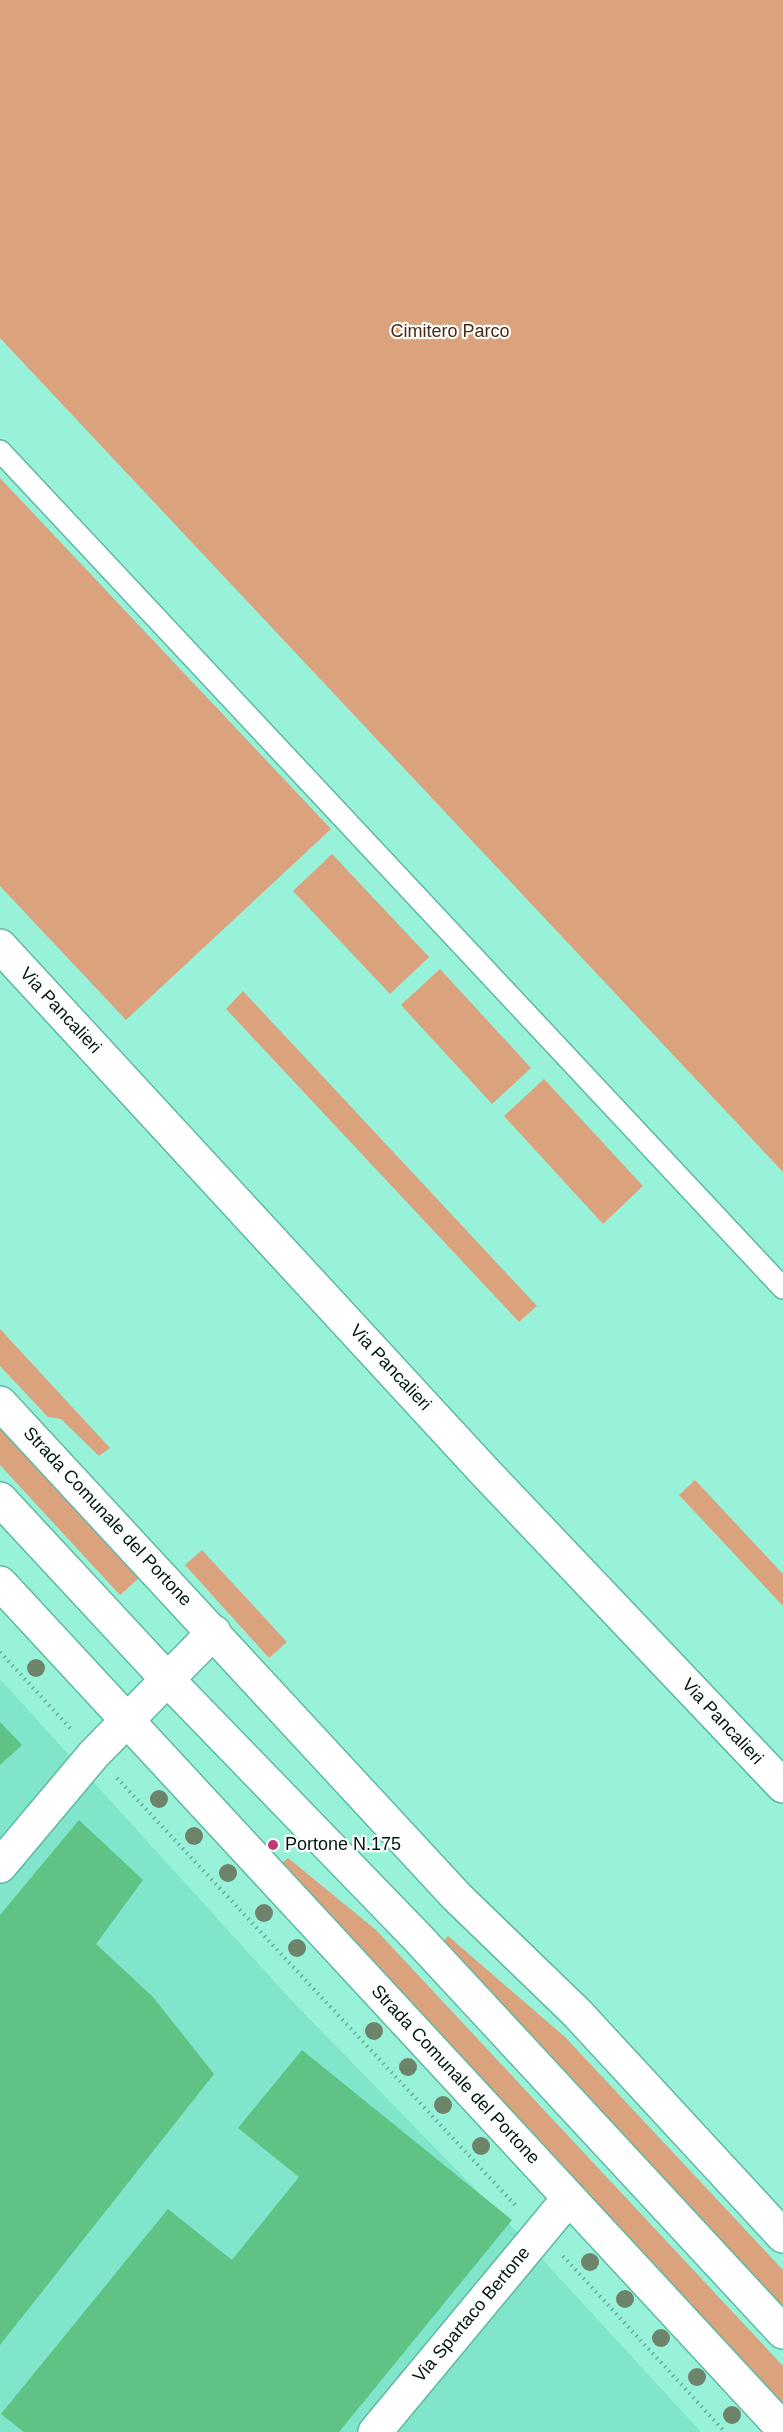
<!DOCTYPE html>
<html>
<head>
<meta charset="utf-8">
<style>
  body { margin:0 }
  canvas { display:block; background:#97f2d9 }
</style>
</head>
<body>
<canvas width="783" height="2432"></canvas>
<script>
const ctx = document.querySelector('canvas').getContext('2d');
ctx.lineJoin = 'round';
function fillPath(path, color) { ctx.fillStyle = color; ctx.fill(path, 'evenodd'); }
const poly = rows => new Path2D(rows.map(r => 'M' + r).join(''));
function trace(path, color, width, dash) { ctx.strokeStyle = color; ctx.lineWidth = width; ctx.lineCap = dash ? 'butt' : 'round'; ctx.setLineDash(dash || []); ctx.stroke(path); }
function label(font, color, halo, rows, align = 'center') {
  ctx.font = font + ' Arial,sans-serif'; ctx.lineWidth = 4.5; ctx.setLineDash([]); ctx.textBaseline = 'middle'; ctx.strokeStyle = halo; ctx.fillStyle = color; for (const [text, x, y, turn = 0] of rows) {
    ctx.save(); ctx.translate(x, y); ctx.rotate((+turn || 0) * Math.PI / 180); ctx.textAlign = isNaN(turn) ? turn : align; if (halo) ctx.strokeText(text, 0, 0); ctx.fillText(text, 0, 0); ctx.restore();
  }
}
fillPath(poly([
  [0,1679,293,2002,519,2234,701,2432,0,2432]
]), '#80e5ca');
fillPath(poly([
  [0,0,783,0,783,1172,0,338],
  [0,478,331,829,126,1020,0,886],
  [332,854,429,957,390,994,293,891],
  [440,969,531,1068,492,1104,401,1005],
  [243,991,537,1306,519,1322,226,1009],
  [544,1079,643,1186,603,1224,504,1116],
  [0,1329,110,1448,99,1456,61,1419,48,1417,0,1366],
  [0,1426,139,1578,120,1595,0,1465],
  [695,1480,783,1574,783,1606,679,1495],
  [202,1550,287,1642,269,1658,185,1565],
  [288,1858,376,1930,783,2366,783,2408,278,1866],
  [448,1936,565,2037,783,2270,783,2309,442,1942]
]), '#daa37e');
fillPath(poly([
  [0,1722,22,1745,0,1765],
  [79,1820,143,1880,96,1944,153,1997,214,2074,0,2345,0,1915],
  [302,2050,512,2220,339,2432,24,2432,1,2414,168,2209,232,2260,299,2177,238,2128]
]), '#5ec385');
const service = poly([
  [0,451,783,1288]
]);
const minor = poly([
  [0,946,484,1471,783,1786],
  [0,1583,783,2429],
  [0,1866,94,1754,214,1632],
  [375,2432,569,2198]
]);
const tertiary = poly([
  [0,1403,457,1897,577,2013,783,2236],
  [0,1499,167,1679,416,1936,783,2332]
]);
trace(service, '#5fb9a2', 24);
trace(minor, '#5fb9a2', 36);
trace(tertiary, '#5fb9a2', 36);
trace(poly([
  [0,1652,71,1729],
  [117,1778,517,2207],
  [563,2256,725,2432]
]), '#67ac99', 4, [1.5, 4.5]);
trace(service, '#fff', 21);
trace(minor, '#fff', 33);
trace(tertiary, '#fff', 33);
ctx.fillStyle = '#6e846a';
for (const [x, y] of [
  [36,1668],
  [159,1799],
  [194,1836],
  [228,1873],
  [264,1913],
  [297,1948],
  [374,2031],
  [408,2067],
  [443,2105],
  [481,2146],
  [590,2262],
  [625,2299],
  [661,2338],
  [697,2377],
  [732,2415]
]) { ctx.beginPath(); ctx.arc(x, y, 9, 0, 2 * Math.PI); ctx.fill(); }
for (const [x, y, r, color] of [
  [273,1845,6,"#be387a"]
]) { const dot = new Path2D(); dot.arc(x, y, r, 0, 2 * Math.PI); ctx.fillStyle = color; ctx.fill(dot); trace(dot, '#fefefe', 2); }
label('18px', '#4c2a0f', '#fefefe', [
  ["Cimitero Parco",450,332]
]);
label('18px', '#001812', '#fefefe', [
  ["Via Pancalieri",60,1011,47],
  ["Via Pancalieri",390,1368,47],
  ["Strada Comunale del Portone",107,1517,47],
  ["Via Pancalieri",722,1722,47],
  ["Strada Comunale del Portone",455,2075,47],
  ["Via Spartaco Bertone",472,2315,-50]
]);
label('18px', '#001812', '#fefefe', [
  ["Portone N.175",285,1845]
], 'left');
</script>
</body>
</html>
